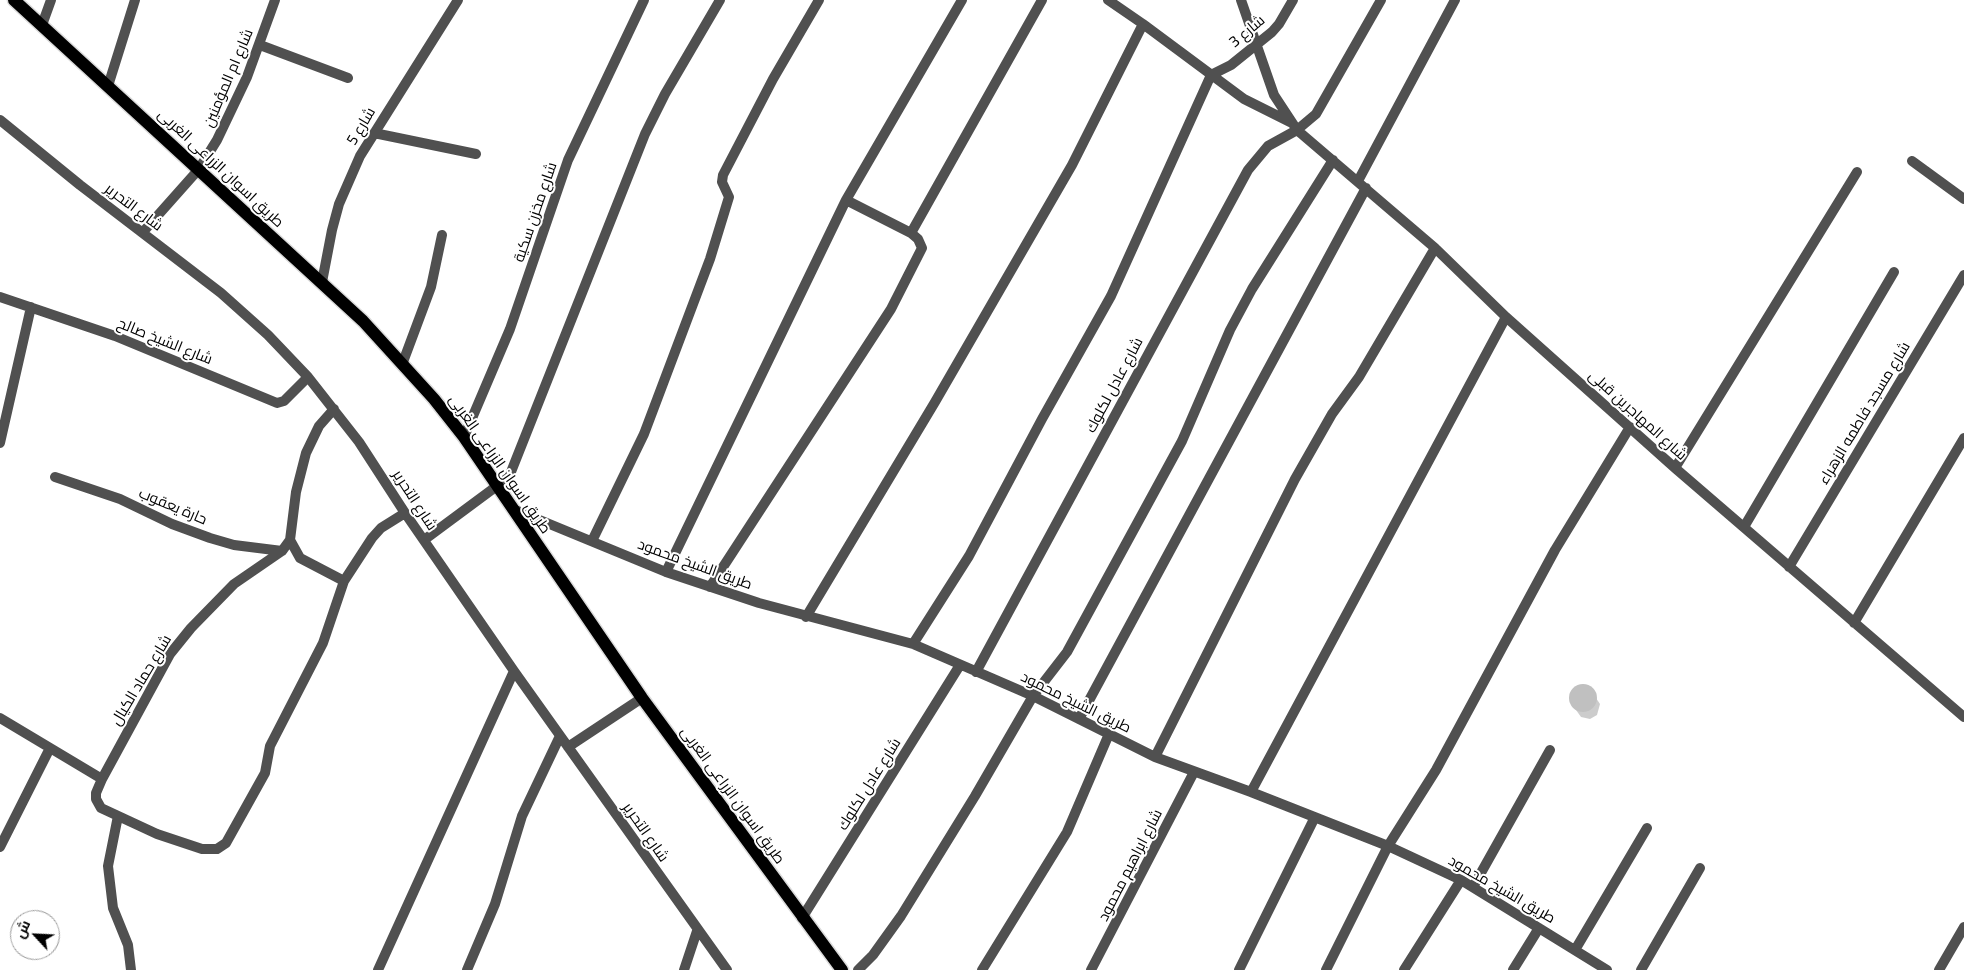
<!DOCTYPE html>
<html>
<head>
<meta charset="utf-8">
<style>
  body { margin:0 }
  #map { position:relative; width:1964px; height:970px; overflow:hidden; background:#fff; font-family:"Exo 2",Cairo,sans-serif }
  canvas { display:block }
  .north { position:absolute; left:10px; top:910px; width:50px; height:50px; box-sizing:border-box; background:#fff; border:1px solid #999; border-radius:50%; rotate:295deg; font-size:14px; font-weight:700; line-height:20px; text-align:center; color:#000 }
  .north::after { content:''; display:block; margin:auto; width:18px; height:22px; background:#000; clip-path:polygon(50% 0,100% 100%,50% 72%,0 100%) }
</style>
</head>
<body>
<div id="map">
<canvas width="1964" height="970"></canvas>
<div class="north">ش</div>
</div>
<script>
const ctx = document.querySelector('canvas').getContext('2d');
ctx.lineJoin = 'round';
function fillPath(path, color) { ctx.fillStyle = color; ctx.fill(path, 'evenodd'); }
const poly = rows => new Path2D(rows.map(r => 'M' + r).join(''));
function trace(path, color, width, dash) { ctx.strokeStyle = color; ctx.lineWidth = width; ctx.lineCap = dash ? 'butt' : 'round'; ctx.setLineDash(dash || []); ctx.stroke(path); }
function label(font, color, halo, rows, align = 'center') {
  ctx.font = font + ' "Exo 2",Cairo,sans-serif'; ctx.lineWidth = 4; ctx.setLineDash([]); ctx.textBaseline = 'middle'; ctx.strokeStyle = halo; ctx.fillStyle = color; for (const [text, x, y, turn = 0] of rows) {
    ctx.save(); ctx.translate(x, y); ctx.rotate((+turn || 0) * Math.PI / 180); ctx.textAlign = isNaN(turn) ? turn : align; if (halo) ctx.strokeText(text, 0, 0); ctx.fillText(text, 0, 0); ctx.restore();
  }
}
fillPath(poly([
  [1580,686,1588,686,1600,704,1597,715,1590,719,1581,717,1571,703,1571,694]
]), '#0003');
fillPath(poly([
  '1569 698a14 14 0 1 1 28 0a14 14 0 1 1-28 0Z'
]), '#c0c0c0');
const primary = poly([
  [14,0,363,321,434,399,464,437,642,698,842,970]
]);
trace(primary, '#dbdbdb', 15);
trace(poly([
  [1108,0,1143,24,1244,99,1290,122],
  [1241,0,1274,95,1297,130,1435,248,1506,317,1675,468,1964,717],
  [42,25,51,0],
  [260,45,348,78],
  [108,86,135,0],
  [0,120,80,185,221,293,268,335,308,377,359,442,405,513,514,671,727,970],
  [374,133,476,154],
  [1912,161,1964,199],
  [1358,181,1455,0],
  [143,232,199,169,217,140,247,77,275,0],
  [911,233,1042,0],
  [322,282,332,230,339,204,360,156,458,0],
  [0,297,115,336,277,403,284,401,308,377],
  [403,362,431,287,442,235],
  [334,409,319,426,306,453,296,492,290,540,282,551,234,584,191,628,170,654,102,779,96,793,96,799,101,808,157,834,202,849,217,849,226,843,265,773,270,746,323,643,344,581,372,538,381,528,405,513],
  [464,437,510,329,568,160,644,0],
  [0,443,31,307],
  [1675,468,1857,172],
  [55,477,120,499,172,524,210,538,234,545,282,551],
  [513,509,666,572,759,603,913,644,1033,696,1155,757,1251,792,1388,846,1461,880,1607,970],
  [1744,527,1894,272],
  [290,540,300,558,344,581],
  [424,540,509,477,645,134,665,94,720,0],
  [592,541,644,434,710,259,729,197,722,182,723,175,773,79,819,0],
  [1789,567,1964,275],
  [666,572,846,200,962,0],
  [710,587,891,309,922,248,918,239,911,233,846,200],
  [806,617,935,402,1072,165,1143,24],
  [1854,623,1964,438],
  [913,644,969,556,1042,419,1111,296,1211,75,1231,65,1272,32,1279,24,1293,0],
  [976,672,1248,170,1268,146,1297,130,1316,114,1381,0],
  [0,718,102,779],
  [1079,719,1366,188],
  [568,747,642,698],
  [1155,757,1295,479,1332,414,1359,377,1435,248],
  [1251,792,1506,317],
  [118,816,108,866,113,908,128,945,131,970],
  [0,847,50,748],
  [1473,887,1550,750],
  [802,918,960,665],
  [1575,950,1647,828],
  [378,970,514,671],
  [467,970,495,904,522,816,560,736],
  [684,970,697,931],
  [858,970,873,955,901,916,975,796,1033,696,1067,652,1182,441,1230,330,1252,289,1333,160],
  [982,970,1067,832,1109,734],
  [1091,970,1194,772],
  [1239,970,1315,817],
  [1326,970,1388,846,1436,770,1555,550,1630,427],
  [1404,970,1461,880],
  [1513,970,1539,928],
  [1641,970,1700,868],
  [1939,970,1964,927]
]), '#505050', 10);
trace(primary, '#000', 12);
label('15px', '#000', '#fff', [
  ["شارع 3",1247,31,-40],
  ["شارع ام المؤمنين",228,78,-67],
  ["شارع 5",361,126,-59],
  ["طريق اسوان الزراعى الغربى",221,168,43],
  ["شارع التحرير",134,207,37],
  ["شارع مخزن سكية",535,212,-71],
  ["شارع الشيخ صالح",165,341,22],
  ["شارع عادل لكلوك",1114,385,-62],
  ["شارع مسجد فاطمه الزهراء",1864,413,-59],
  ["شارع المهاجرين قبلى",1638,415,42],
  ["طريق اسوان الزراعى الغربى",500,464,55],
  ["شارع التحرير",415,500,57],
  ["حارة يعقوب",173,506,23],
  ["طريق الشيخ محمود",695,564,20],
  ["شارع حماد الكيال",141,680,-59],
  ["طريق الشيخ محمود",1076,702,26],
  ["شارع عادل لكلوك",869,784,-58],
  ["طريق اسوان الزراعى الغربى",733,795,54],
  ["شارع التحرير",646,832,55],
  ["شارع ابراهيم محمود",1130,865,-63],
  ["طريق الشيخ محمود",1502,889,30]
]);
</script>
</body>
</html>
